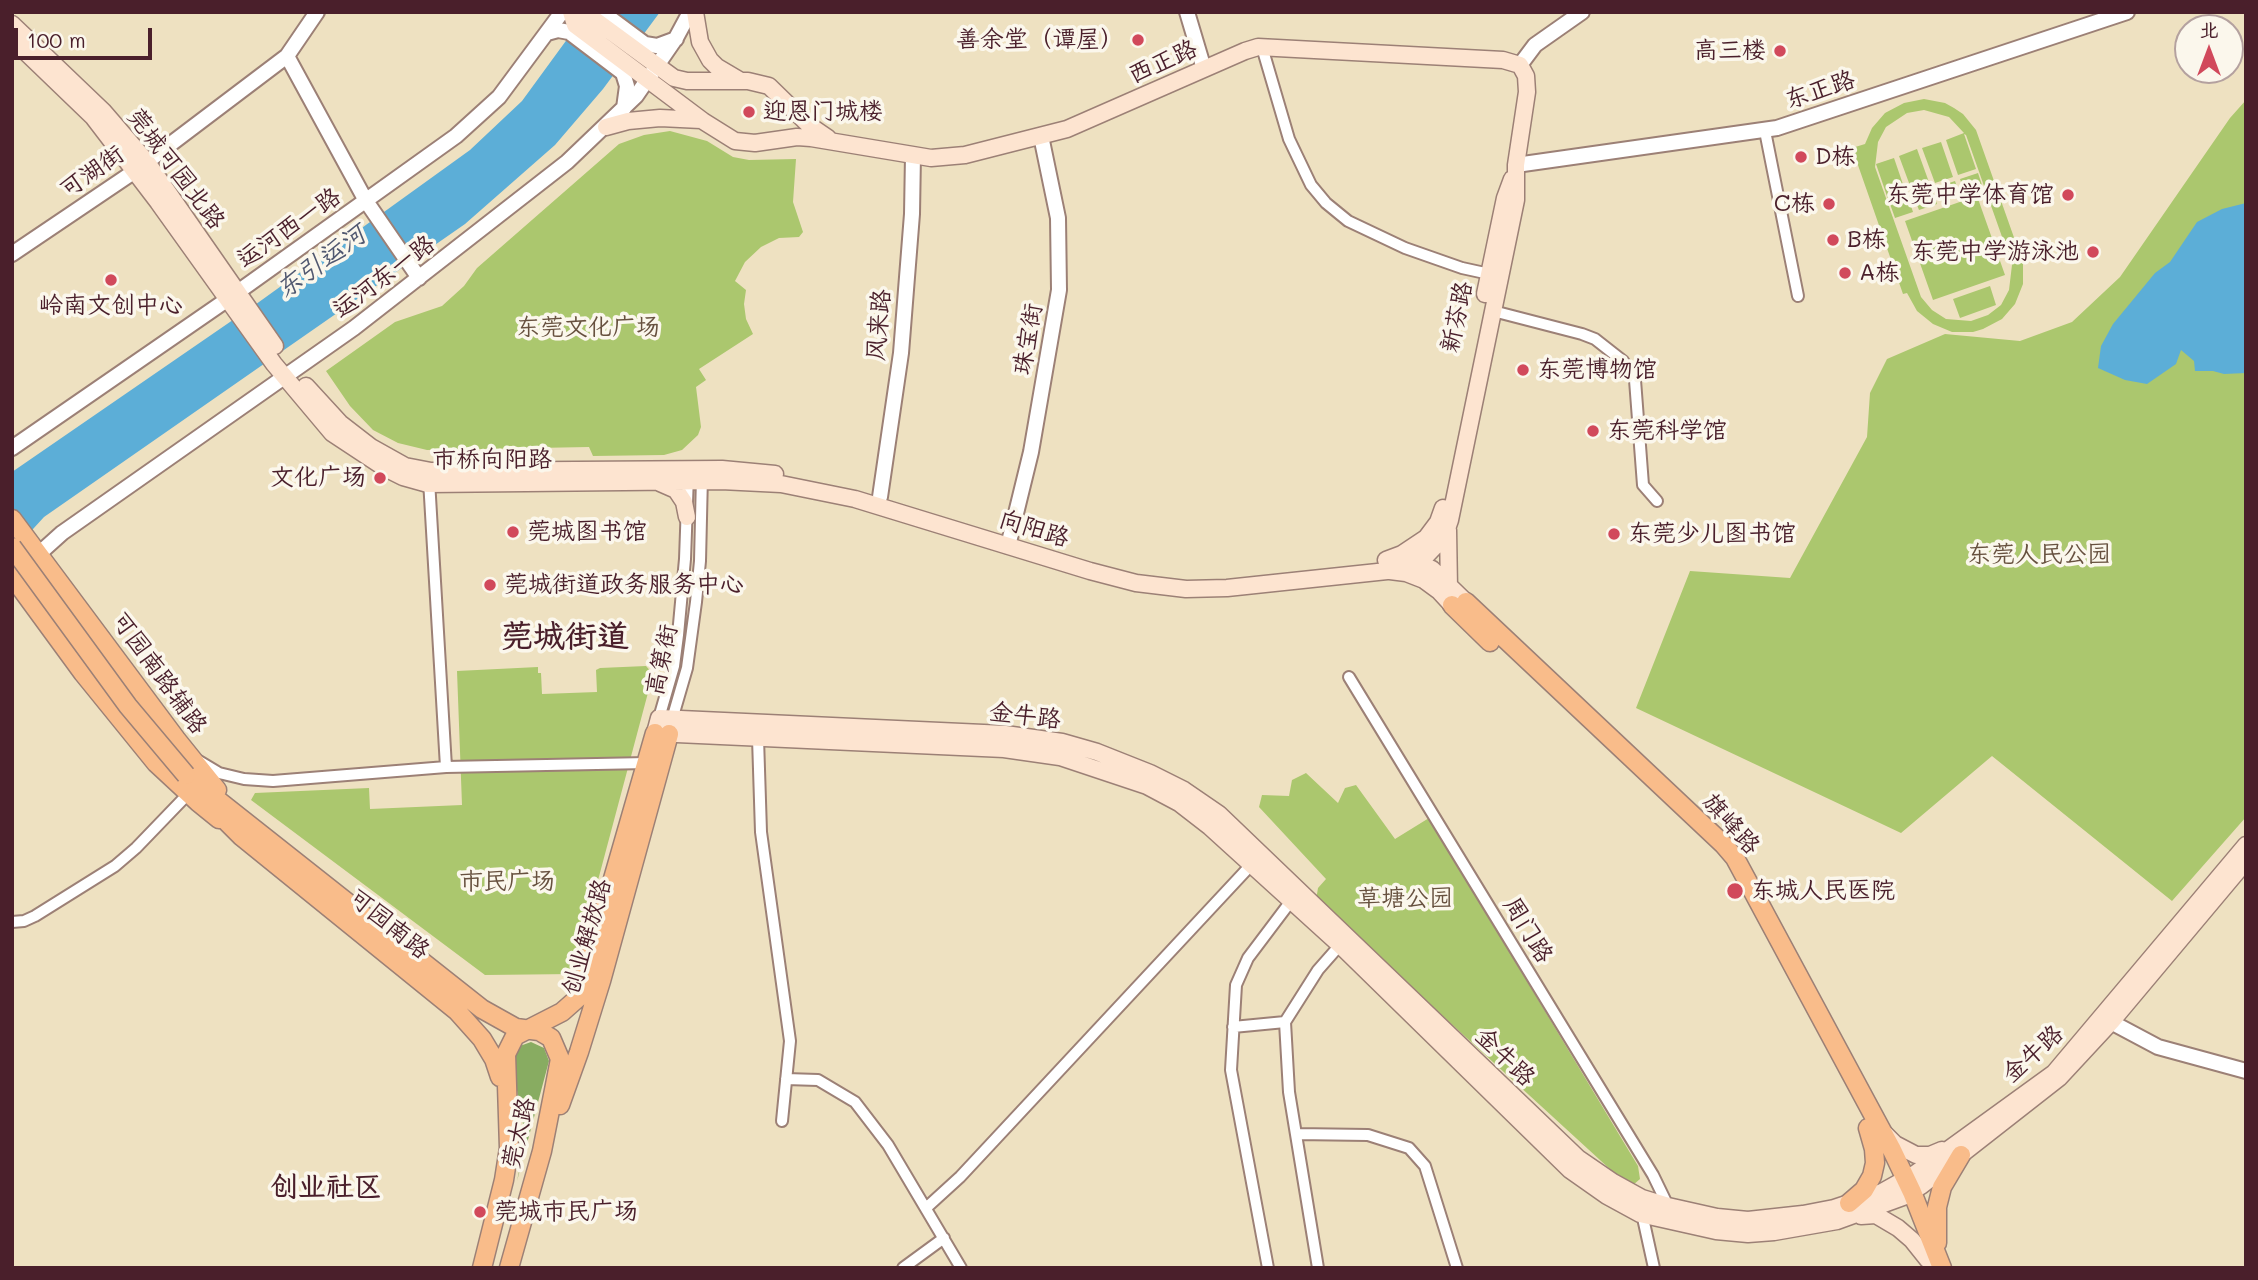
<!DOCTYPE html>
<html>
<head>
<meta charset="utf-8">
<style>
  body { margin:0 }
  #map { position:relative; width:2258px; height:1280px; overflow:hidden; background:#eee1c1; font-family:Mali,"LXGW WenKai TC",sans-serif }
  canvas { display:block }
  .frame { position:absolute; inset:0; border:14px solid #4a1f2b; pointer-events:none }
  .north { position:absolute; left:2174px; top:14px; width:70px; height:70px; box-sizing:border-box; background:#fbf7ec; border:2px solid #b4a19f; border-radius:50%; rotate:0deg; font-size:19px; font-weight:700; line-height:28px; text-align:center; color:#4a1f2b }
  .north::after { content:''; display:block; margin:auto; width:24px; height:32px; background:#d1495b; clip-path:polygon(50% 0,100% 100%,50% 72%,0 100%) }
  .scale { position:absolute; left:14px; top:28px; width:138px; height:32px; box-sizing:border-box; border:4px solid #4a1f2b; border-top:0; padding-left:9px; font-size:21px; line-height:24px; white-space:nowrap; color:#4a1f2b; -webkit-text-stroke:5px #fbf7ec; paint-order:stroke }
</style>
</head>
<body>
<div id="map">
<canvas width="2258" height="1280"></canvas>
<div class="frame"></div>
<div class="north">北</div>
<div class="scale">100 m</div>
</div>
<script>
const ctx = document.querySelector('canvas').getContext('2d');
ctx.lineJoin = 'round';
function fillPath(path, color) { ctx.fillStyle = color; ctx.fill(path, 'evenodd'); }
const poly = rows => new Path2D(rows.map(r => 'M' + r).join(''));
function trace(path, color, width, dash) { ctx.strokeStyle = color; ctx.lineWidth = width; ctx.lineCap = dash ? 'butt' : 'round'; ctx.setLineDash(dash || []); ctx.stroke(path); }
function label(font, color, halo, rows, align = 'center') {
  ctx.font = font + ' Mali,"LXGW WenKai TC",sans-serif'; ctx.lineWidth = 7; ctx.setLineDash([]); ctx.textBaseline = 'middle'; ctx.strokeStyle = halo; ctx.fillStyle = color; for (const [text, x, y, turn = 0] of rows) {
    ctx.save(); ctx.translate(x, y); ctx.rotate((+turn || 0) * Math.PI / 180); ctx.textAlign = isNaN(turn) ? turn : align; if (halo) ctx.strokeText(text, 0, 0); ctx.fillText(text, 0, 0); ctx.restore();
  }
}
fillPath(poly([
  [1924,99,1945,103,1954,108,1963,114,1976,130,2023,263,2023,284,2015,304,2002,319,1983,329,1973,332,1952,332,1933,324,1917,311,1907,293,1903,294,1852,148,1865,144,1872,128,1885,113,1904,103],
  [1924,110,1949,117,1964,133,1946,140,1958,175,1976,169,1964,134,1966,135,2012,265,2009,290,2001,305,1988,315,1971,321,1946,319,1932,310,1921,297,1875,167,1878,142,1886,127,1907,113],
  [2246,100,2246,817,2172,901,1992,756,1901,833,1636,708,1690,571,1790,578,1867,437,1870,393,1887,359,1945,334,2020,341,2072,322,2120,277,2230,118],
  [670,131,707,141,733,157,749,160,796,159,793,202,803,232,799,237,779,238,761,247,745,262,735,281,746,290,744,304,746,319,753,334,699,369,706,380,696,387,701,427,698,435,682,450,664,455,593,456,589,447,427,450,398,443,373,430,350,406,326,371,395,322,442,306,464,286,477,268,619,144,644,135],
  [1941,142,1953,177,1935,183,1922,148],
  [1917,149,1930,185,1912,191,1899,156],
  [1894,158,1906,193,1888,199,1876,164],
  [1978,173,1983,188,1965,194,1960,179],
  [1955,181,1960,196,1942,202,1937,187],
  [1932,189,1937,204,1919,210,1913,195],
  [1977,196,2005,275,1933,300,1905,221],
  [1908,197,1913,212,1895,218,1890,204],
  [1990,286,1996,305,1960,318,1953,299],
  [646,666,653,674,573,974,485,975,251,800,255,793,369,788,370,809,462,805,457,671,538,667,538,673,541,673,542,694,597,692,596,670,600,668],
  [1306,773,1338,803,1345,788,1356,785,1395,839,1429,818,1638,1166,1640,1179,1633,1185,1624,1182,1316,900,1318,888,1326,879,1259,807,1262,795,1289,796,1292,780]
]), '#abc76e');
fillPath(poly([
  [531,1042,544,1048,549,1061,517,1181,521,1162,523,1124,513,1068,513,1053,517,1047]
]), '#88ac61');
fillPath(poly([
  [587,12,660,12,603,89,555,145,465,224,44,517,12,552,12,472,259,302,470,150,522,101],
  [2246,203,2246,373,2224,374,2213,371,2195,371,2194,361,2181,350,2176,364,2147,384,2125,380,2098,368,2101,346,2113,324,2155,273,2170,262,2197,222,2222,209]
]), '#5caed7');
const minor = poly([
  [1262,47,1289,139,1311,185,1326,203,1348,221,1405,248,1462,268,1494,275],
  [1765,131,1798,296],
  [1493,311,1582,334,1595,339,1623,361,1635,380,1643,485,1657,501],
  [429,480,446,767],
  [1349,677,1653,1175,1668,1206],
  [659,718,674,666,678,635,685,559,688,475],
  [671,723,687,668,696,602,700,561,702,476],
  [758,738,761,832,790,1041,782,1121],
  [199,761,219,773,244,779,273,781,446,767,647,763],
  [12,922,24,921,35,916,115,866,136,848,188,794],
  [1233,1027,1285,1022],
  [786,1079,818,1080,855,1102,888,1145,961,1268],
  [1296,1134,1368,1135,1409,1148,1425,1166,1457,1268],
  [926,1208,960,1177,1251,865],
  [1641,1209,1654,1268],
  [903,1268,944,1238],
  [1268,1268,1231,1070,1236,985,1248,958,1291,901],
  [1318,1268,1289,1092,1285,1022,1318,970,1340,945]
]);
const tertiary = poly([
  [602,12,645,44,657,46,676,39],
  [1187,12,1204,69],
  [547,33,558,30,569,32,623,73,627,86,624,108],
  [287,56,366,201,419,278],
  [1520,65,1535,45,1582,12],
  [1516,165,1777,128,2127,12],
  [12,254,135,171,287,56,317,12],
  [12,448,228,299,456,136,499,97,562,12],
  [880,497,901,353,912,214,913,155],
  [1008,546,1031,452,1059,290,1058,218,1041,136],
  [32,560,62,533,354,328,567,162,636,96,676,38,690,12],
  [2111,1022,2158,1047,2246,1071]
]);
const secondary = poly([
  [584,12,674,78,687,81,748,81,769,86,809,125,828,138],
  [695,12,700,42,710,60,717,67,739,80],
  [12,24,103,111,147,162,275,346],
  [12,39,93,117,158,202,274,364,332,433,385,468,403,477,428,484,721,481,781,484,855,499,1090,571,1136,583,1186,589,1227,588,1387,571,1425,557,1444,537,1450,520,1516,200,1516,165,1527,92,1526,76,1520,65,1503,60,1258,47,1245,51,1067,129,965,155,931,158,811,138,797,137,755,143,735,141,703,121,575,25,571,12],
  [606,127,628,121,660,118,701,120],
  [1485,294,1505,198,1512,179],
  [306,386,340,423,371,447,405,466,431,471,722,469,775,474],
  [660,483,676,490,684,502,687,517],
  [1448,530,1449,588],
  [1386,560,1402,554,1426,538,1438,522,1443,508],
  [1408,562,1416,562,1432,569,1466,602],
  [1390,571,1406,573,1424,580,1439,591,1451,604],
  [2246,845,2054,1073,1916,1173,1882,1192,1834,1208,1803,1214,1748,1220,1717,1217,1668,1206,1642,1198,1613,1182,1578,1158,1219,814,1184,790,1150,773,1097,752,1062,742,1005,734,659,718,655,733,1004,749,1060,757,1147,786,1179,803,1210,827,1340,945,1570,1170,1607,1196,1640,1214,1716,1231,1748,1234,1774,1232,1837,1221,1903,1197,1921,1186,2059,1078,2111,1022,2246,861],
  [1885,1134,1895,1144,1916,1155,1930,1155,1942,1150],
  [1861,1216,1876,1215,1898,1228,1912,1240,1928,1260]
]);
const primary = poly([
  [12,519,176,739,217,790],
  [12,576,83,673,156,763,198,802,219,819],
  [1466,602,1723,844,1735,858,1891,1148,1912,1192,1942,1268],
  [1452,605,1490,642],
  [186,775,482,1009,516,1028,539,1031,551,1038,560,1059,555,1085,542,1151,509,1268],
  [212,807,241,836,457,1011,482,1039,494,1059,500,1077],
  [560,1105,579,1052,601,981,669,734],
  [1849,1203,1864,1190,1872,1176,1875,1163,1874,1149,1868,1128],
  [1937,1243,1937,1207,1942,1187,1961,1155],
  [482,1268,504,1180,509,1148,506,1054,515,1036,562,1012,579,997,655,733]
]);
trace(minor, '#9c8076', 14);
trace(tertiary, '#9c8076', 18);
trace(secondary, '#9c8076', 19);
trace(primary, '#9c8076', 21);
trace(minor, '#fff', 10);
trace(tertiary, '#fff', 14);
trace(secondary, '#fde4d0', 16);
trace(primary, '#f9bc8a', 18);
const primaryBridge = poly([
  [12,547,128,706,186,775]
]);
trace(primaryBridge, '#9c8076', 21, []);
trace(primaryBridge, '#f9bc8a', 18);
for (const [x, y, r, color] of [
  [1138,40,7,"#d1495b"],
  [1780,51,7,"#d1495b"],
  [749,112,7,"#d1495b"],
  [1801,157,7,"#d1495b"],
  [2068,195,7,"#d1495b"],
  [1829,204,7,"#d1495b"],
  [1833,240,7,"#d1495b"],
  [2093,252,7,"#d1495b"],
  [1845,273,7,"#d1495b"],
  [111,280,7,"#d1495b"],
  [1523,370,7,"#d1495b"],
  [1593,431,7,"#d1495b"],
  [380,478,7,"#d1495b"],
  [513,532,7,"#d1495b"],
  [1614,534,7,"#d1495b"],
  [490,585,7,"#d1495b"],
  [1735,891,9,"#d1495b"],
  [480,1212,7,"#d1495b"]
]) { const dot = new Path2D(); dot.arc(x, y, r, 0, 2 * Math.PI); ctx.fillStyle = color; ctx.fill(dot); trace(dot, '#fbf7ec', 2.5); }
label('24px', '#4a1f2b', '#fbf7ec', [
  ["善余堂（谭屋）",1124,40,"right"],
  ["高三楼",1766,51,"right"],
  ["迎恩门城楼",763,112],
  ["D栋",1815,157],
  ["东莞中学体育馆",2054,195,"right"],
  ["C栋",1815,204,"right"],
  ["B栋",1847,240],
  ["东莞中学游泳池",2079,252,"right"],
  ["A栋",1859,273],
  ["岭南文创中心",111,306,"center"],
  ["东莞博物馆",1537,370],
  ["东莞科学馆",1607,431],
  ["文化广场",366,478,"right"],
  ["莞城图书馆",527,532],
  ["东莞少儿图书馆",1628,534],
  ["莞城街道政务服务中心",504,585],
  ["东城人民医院",1751,891],
  ["莞城市民广场",494,1212]
], 'left');
label('24px', '#4a1f2b', '#fbf7ec', [
  ["西正路",1163,62,-24],
  ["东正路",1820,90,-18],
  ["莞城可园北路",176,169,53],
  ["可湖街",92,172,-35],
  ["运河西一路",289,228,-35],
  ["运河东一路",384,277,-37],
  ["新芬路",1457,317,-78],
  ["风来路",879,325,-85],
  ["珠宝街",1028,339,-80],
  ["市桥向阳路",492,460],
  ["向阳路",1034,529,17],
  ["高第街",662,660,-78],
  ["可园南路辅路",159,673,54],
  ["金牛路",1025,716,7],
  ["旗峰路",1731,824,48],
  ["可园南路",389,924,39],
  ["周门路",1528,930,59],
  ["创业解放路",587,937,-74],
  ["金牛路",2033,1054,-42],
  ["金牛路",1505,1057,44],
  ["莞太路",519,1133,-77]
]);
label('24px', '#67513f', '#fbf7ec', [
  ["东莞文化广场",588,328],
  ["东莞人民公园",2039,555],
  ["市民广场",507,882],
  ["草塘公园",1405,899]
]);
label('italic 26px', '#515870', '#fbf7ec', [
  ["东引运河",321,262,-36]
]);
label('bold 28px', '#4a1f2b', '#fbf7ec', [
  ["创业社区",326,1187]
]);
label('bold 32px', '#4a1f2b', '#fbf7ec', [
  ["莞城街道",565,637]
]);
</script>
</body>
</html>
